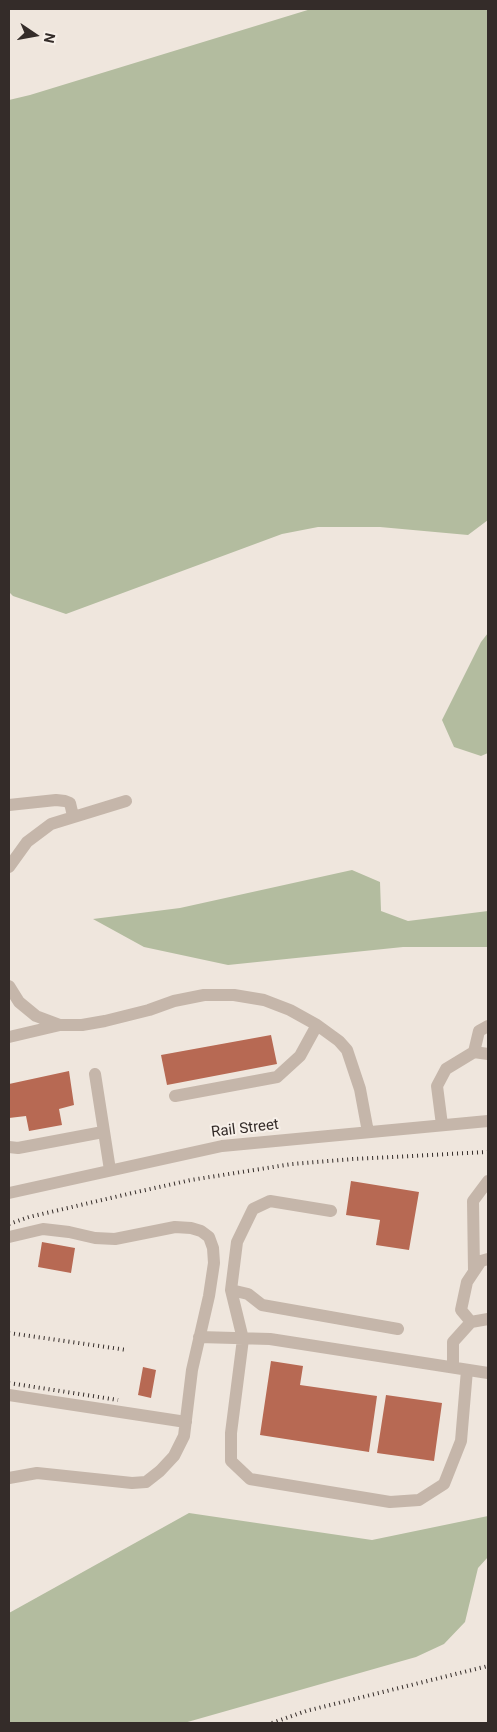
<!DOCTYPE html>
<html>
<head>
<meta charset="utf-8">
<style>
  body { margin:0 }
  #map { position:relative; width:497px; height:1732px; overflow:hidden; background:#efe6dd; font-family:Roboto,sans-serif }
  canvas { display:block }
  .frame { position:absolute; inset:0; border:10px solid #342c29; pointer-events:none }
  .north { position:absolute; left:10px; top:10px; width:50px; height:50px; -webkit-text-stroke:4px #f7f0e9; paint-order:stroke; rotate:102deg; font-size:14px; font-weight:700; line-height:20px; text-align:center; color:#342c29 }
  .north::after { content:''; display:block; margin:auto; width:18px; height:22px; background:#342c29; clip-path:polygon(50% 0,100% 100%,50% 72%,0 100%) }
</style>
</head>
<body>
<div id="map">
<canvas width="497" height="1732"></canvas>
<div class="frame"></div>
<div class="north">N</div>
</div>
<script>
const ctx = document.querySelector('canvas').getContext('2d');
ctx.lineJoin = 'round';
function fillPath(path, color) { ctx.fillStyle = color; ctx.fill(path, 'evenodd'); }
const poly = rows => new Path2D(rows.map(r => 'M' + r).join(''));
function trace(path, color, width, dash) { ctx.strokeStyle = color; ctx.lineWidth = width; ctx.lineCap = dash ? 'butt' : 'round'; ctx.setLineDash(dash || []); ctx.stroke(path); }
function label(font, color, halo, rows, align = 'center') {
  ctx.font = font + ' Roboto,sans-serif'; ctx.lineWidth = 4; ctx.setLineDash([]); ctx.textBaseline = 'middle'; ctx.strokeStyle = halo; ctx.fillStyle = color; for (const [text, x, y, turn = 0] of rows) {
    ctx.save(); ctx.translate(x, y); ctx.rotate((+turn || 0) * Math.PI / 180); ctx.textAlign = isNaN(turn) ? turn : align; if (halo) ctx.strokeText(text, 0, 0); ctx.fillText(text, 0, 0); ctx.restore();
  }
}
fillPath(poly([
  [311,9,488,9,488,520,468,535,380,527,318,527,282,534,66,614,13,596,9,592,9,100,30,95],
  [488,633,488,753,481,756,454,747,442,720,481,642],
  [352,870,380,882,381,911,408,921,488,911,488,947,403,947,228,965,144,947,93,919,180,908],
  [189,1513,372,1540,488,1516,488,1557,478,1568,465,1622,444,1644,416,1657,184,1723,9,1723,9,1613]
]), '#b3bc9f');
fillPath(poly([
  [271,1035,277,1064,167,1085,161,1055],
  [69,1071,74,1105,59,1109,62,1125,29,1131,26,1116,9,1118,9,1084],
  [351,1181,419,1192,409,1250,376,1245,380,1220,346,1215],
  [42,1242,75,1248,71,1273,38,1267],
  [271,1361,303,1366,300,1385,377,1396,369,1452,260,1435],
  [143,1367,156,1370,151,1398,138,1395],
  [386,1395,442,1403,434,1461,377,1453]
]), '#b76953');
trace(poly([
  [9,805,56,800,65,801,70,803,73,816],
  [9,867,27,842,51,824,126,801],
  [9,986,19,1002,36,1016,60,1025,82,1025,105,1021,149,1010,174,1001,204,995,234,995,264,1000,290,1010,317,1025,339,1041,347,1050,360,1089,368,1132],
  [9,1037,60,1025],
  [474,1052,479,1031,488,1026],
  [95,1074,110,1170],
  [175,1096,277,1077,300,1056,317,1025],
  [442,1125,437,1086,446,1069,474,1052,488,1054],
  [9,1147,18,1148,103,1132],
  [9,1193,222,1146,488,1121],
  [331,1211,270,1201,253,1209,237,1242,231,1290,243,1339,231,1433,231,1461,250,1479,390,1502,419,1500,444,1484,461,1441,467,1370],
  [9,1237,43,1229,69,1232,95,1238,115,1239,175,1227,191,1228,201,1231,209,1237,213,1248,214,1263,209,1296,192,1370,184,1436,174,1456,160,1471,146,1482,132,1483,37,1473,9,1478],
  [474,1271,473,1201,488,1181],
  [231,1290,248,1294,262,1305,398,1329],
  [471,1322,461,1310,467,1282,481,1261,488,1259],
  [199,1337,270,1339,488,1373],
  [453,1367,453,1342,471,1322,488,1319],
  [9,1395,186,1422]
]), '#c5b6aa', 12);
trace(poly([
  [9,1224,29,1217,132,1193,191,1180,292,1164,353,1159,488,1152],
  [9,1333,127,1350],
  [9,1383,118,1400],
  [272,1723,306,1711,488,1666]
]), '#342c29', 4, [1, 4]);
label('15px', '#342c29', '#f7f0e9', [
  ["Rail Street",245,1129,-7]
]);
</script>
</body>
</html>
